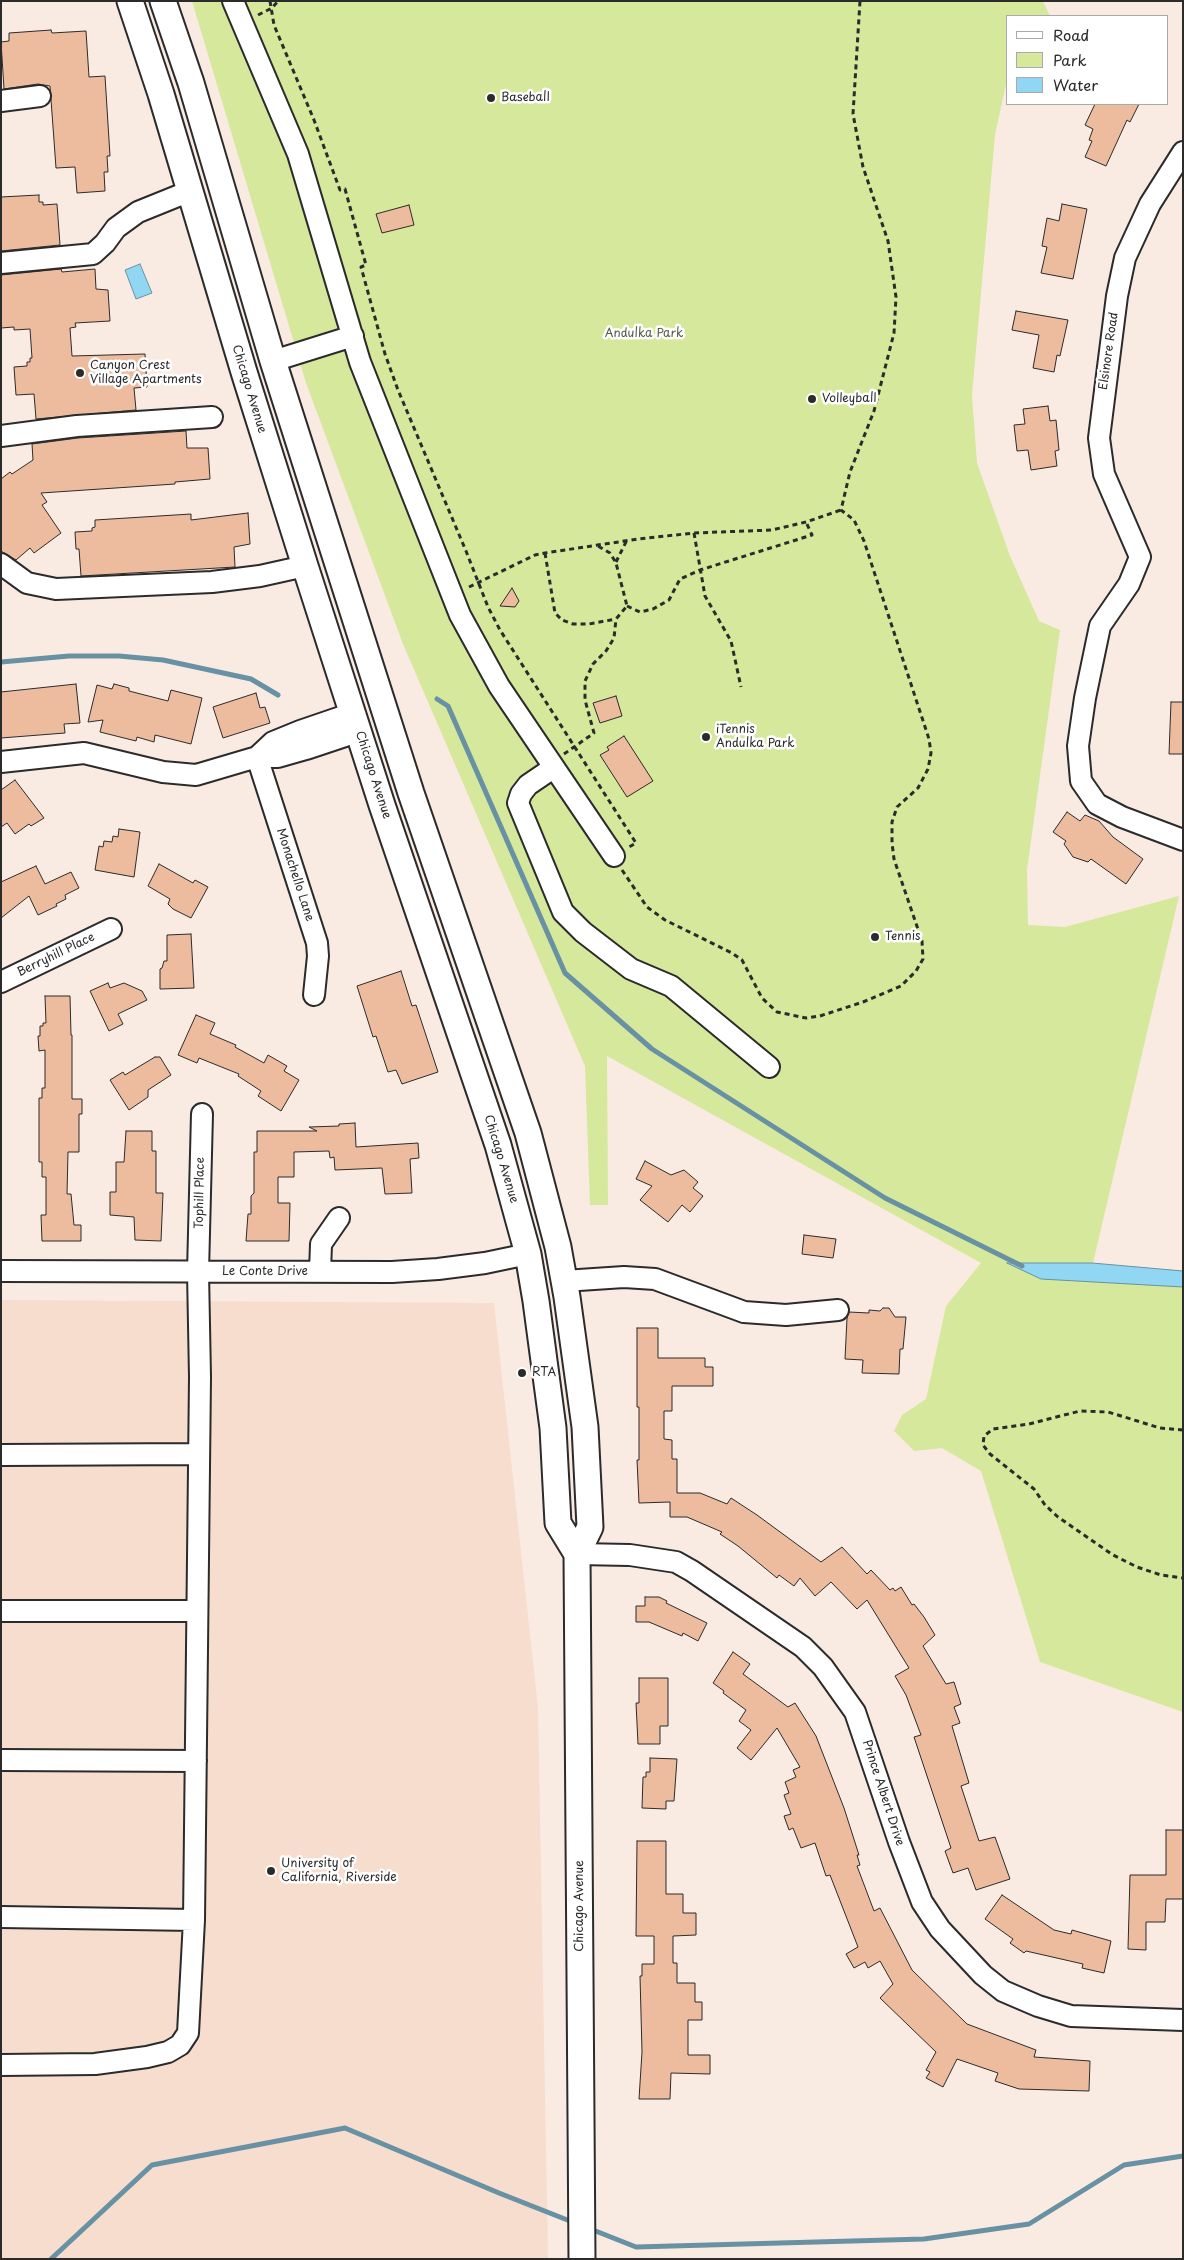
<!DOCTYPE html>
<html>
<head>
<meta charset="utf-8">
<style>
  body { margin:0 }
  #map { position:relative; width:1184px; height:2260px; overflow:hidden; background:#faebe2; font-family:"Playpen Sans",sans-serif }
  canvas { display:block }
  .frame { position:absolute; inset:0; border:2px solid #2b2b2b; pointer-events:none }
  .legend { position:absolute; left:1006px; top:15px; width:162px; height:90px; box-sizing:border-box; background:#fff; border:1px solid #aaa; margin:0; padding:6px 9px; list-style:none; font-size:15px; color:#2b2b2b }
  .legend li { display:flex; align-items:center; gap:10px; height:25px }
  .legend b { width:25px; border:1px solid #aaa }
</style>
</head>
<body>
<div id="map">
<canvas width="1184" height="2260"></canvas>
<div class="frame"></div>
<ul class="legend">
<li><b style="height:6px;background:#fff"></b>Road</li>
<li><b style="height:14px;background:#d5e89c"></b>Park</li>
<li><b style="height:14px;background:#91d6f3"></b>Water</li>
</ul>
</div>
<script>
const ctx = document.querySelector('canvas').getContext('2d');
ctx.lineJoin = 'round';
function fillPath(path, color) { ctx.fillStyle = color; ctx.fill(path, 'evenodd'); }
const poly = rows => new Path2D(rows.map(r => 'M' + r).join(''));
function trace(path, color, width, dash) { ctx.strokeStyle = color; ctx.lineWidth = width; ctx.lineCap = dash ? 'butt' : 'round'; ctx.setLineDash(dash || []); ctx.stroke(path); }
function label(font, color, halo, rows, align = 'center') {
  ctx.font = font + ' "Playpen Sans",sans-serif'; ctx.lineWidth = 5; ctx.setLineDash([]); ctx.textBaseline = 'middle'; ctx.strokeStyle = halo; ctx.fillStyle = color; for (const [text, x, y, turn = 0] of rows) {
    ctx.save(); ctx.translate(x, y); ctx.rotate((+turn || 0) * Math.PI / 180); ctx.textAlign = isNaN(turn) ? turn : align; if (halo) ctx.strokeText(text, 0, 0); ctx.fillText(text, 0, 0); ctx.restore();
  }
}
fillPath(poly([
  [1,1300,494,1303,538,1708,548,2259,1,2259]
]), '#f6ddce');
fillPath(poly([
  [192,1,1043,1,1050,16,1008,16,1008,75,995,135,972,395,977,463,1010,556,1039,621,1060,630,1027,870,1028,925,1065,927,1179,896,1093,1263,1183,1271,1183,1712,1040,1662,981,1471,942,1448,914,1451,894,1431,902,1415,926,1399,946,1306,981,1263,607,1056,608,1205,590,1205,585,1066,403,644,306,383]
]), '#d5e89c');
const water = poly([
  [140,264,152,293,136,299,125,270,140,264],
  [1007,1263,1092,1263,1183,1271,1183,1287,1041,1279,1007,1263]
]);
fillPath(water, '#91d6f3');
trace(water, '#6892a3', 1);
trace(poly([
  [1,662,69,656,119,656,163,660,251,679,278,695],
  [437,699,448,706,565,973,652,1049,885,1198,1022,1266],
  [588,2228,636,2247,924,2239,1029,2224,1124,2165,1183,2156],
  [51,2259,152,2165,345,2128,499,2193,575,2223]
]), '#6892a3', 5);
const building = poly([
  [51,30,52,33,86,31,89,77,105,76,110,156,107,156,108,172,104,172,105,191,77,193,75,167,56,168,50,86,38,84,4,89,1,42,9,41,9,33,51,30],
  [1095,104,1139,104,1130,122,1127,120,1106,166,1085,157,1092,141,1089,140,1093,129,1085,125,1095,104],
  [39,195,39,202,43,202,43,205,57,204,60,245,1,251,1,197,39,195],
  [1062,204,1087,209,1073,279,1041,273,1047,247,1042,246,1047,218,1059,221,1062,204],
  [409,205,414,225,382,233,376,214,409,205],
  [61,269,62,272,95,269,96,289,108,290,110,321,75,323,76,327,70,328,72,356,145,354,147,387,134,388,136,410,36,419,34,394,16,395,14,367,27,366,27,362,30,362,30,358,32,358,30,329,14,330,14,327,1,328,1,275,61,269],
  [1016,311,1068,320,1060,356,1057,355,1054,372,1033,368,1039,335,1012,330,1016,311],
  [1048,406,1050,421,1056,420,1059,450,1055,451,1057,466,1031,470,1028,450,1017,451,1014,425,1025,424,1023,409,1048,406],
  [186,431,187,448,208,448,210,479,175,482,175,484,41,493,47,502,42,505,61,533,34,553,30,548,16,560,1,551,1,479,10,472,12,474,33,460,32,444,78,438,186,431],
  [248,513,250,544,234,547,235,567,81,576,79,549,76,549,75,532,92,531,92,528,95,527,95,520,191,514,191,520,248,513],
  [512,588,519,601,515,607,500,606,512,588],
  [76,684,80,723,64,724,65,733,1,738,1,692,76,684],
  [114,684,129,688,129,691,168,701,171,690,202,698,191,744,155,735,154,742,137,737,136,741,100,732,103,720,88,722,97,685,112,689,114,684],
  [256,693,260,708,265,707,270,723,223,738,213,707,256,693],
  [616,696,622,716,600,723,593,703,616,696],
  [1171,702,1183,702,1183,754,1169,754,1171,702],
  [624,736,653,781,627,797,600,755,609,750,607,747,624,736],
  [15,780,44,818,31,826,29,824,15,834,7,823,1,827,1,790,15,780],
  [1067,812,1080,821,1085,815,1099,821,1113,837,1143,859,1126,884,1091,859,1088,862,1073,857,1064,844,1066,841,1053,832,1067,812],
  [119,829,140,832,134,877,95,870,99,846,103,847,104,841,112,842,113,836,118,837,119,829],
  [159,864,193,883,195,880,208,887,191,918,173,909,168,904,170,899,148,886,159,864],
  [36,866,45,884,71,872,79,888,65,895,66,899,56,904,57,906,38,915,29,896,1,918,1,882,36,866],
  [191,934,194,988,160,989,160,969,162,968,164,961,167,961,167,935,191,934],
  [401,971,412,1006,416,1005,438,1072,402,1084,396,1070,388,1072,376,1036,373,1037,357,986,401,971],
  [108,983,110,988,124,983,142,991,147,1000,118,1014,123,1024,109,1031,90,991,108,983],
  [45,996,70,996,71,1035,72,1035,72,1099,82,1099,82,1114,79,1114,79,1152,68,1152,67,1194,71,1194,74,1225,81,1225,81,1241,42,1241,41,1215,46,1215,46,1177,42,1177,42,1162,39,1162,39,1098,42,1098,42,1088,45,1088,45,1050,39,1051,38,1036,40,1036,40,1026,43,1026,43,1023,46,1023,45,996],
  [196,1015,215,1023,210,1034,236,1045,235,1047,264,1063,268,1055,287,1066,284,1071,299,1080,281,1111,258,1096,261,1091,238,1076,239,1074,199,1058,197,1063,178,1055,196,1015],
  [155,1057,160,1057,171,1075,148,1090,148,1097,129,1110,110,1080,123,1072,125,1075,155,1057],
  [355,1123,356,1147,418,1143,419,1158,410,1159,412,1193,385,1194,382,1168,335,1170,334,1157,330,1158,329,1151,294,1152,294,1177,278,1177,278,1203,290,1203,289,1241,246,1241,248,1214,251,1214,251,1196,254,1193,254,1152,257,1152,257,1131,317,1131,309,1127,339,1126,339,1124,355,1123],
  [126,1131,152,1131,152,1151,156,1151,156,1193,163,1193,161,1241,135,1240,134,1217,110,1215,110,1192,116,1192,116,1162,124,1162,126,1131],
  [645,1161,671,1175,684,1170,698,1182,693,1188,703,1196,690,1212,682,1205,668,1222,640,1200,652,1186,636,1179,645,1161],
  [804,1235,836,1239,833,1258,802,1254,804,1235],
  [883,1308,889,1308,895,1317,906,1317,903,1349,900,1349,899,1374,862,1373,863,1360,845,1359,847,1318,849,1312,869,1313,869,1310,880,1311,883,1308],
  [637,1328,658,1328,658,1358,705,1358,705,1367,713,1367,713,1386,672,1386,672,1411,664,1411,664,1439,672,1440,672,1459,677,1459,677,1493,700,1493,727,1504,731,1498,757,1515,821,1562,842,1547,867,1574,871,1570,890,1590,893,1588,895,1591,901,1587,912,1605,914,1604,924,1617,935,1635,923,1646,946,1684,954,1682,961,1704,954,1707,960,1723,952,1726,969,1783,961,1786,979,1841,995,1837,1010,1879,976,1890,968,1868,953,1873,945,1851,951,1848,914,1737,921,1735,906,1695,895,1676,909,1668,867,1600,857,1609,831,1582,815,1596,800,1578,794,1586,779,1575,777,1578,738,1546,720,1534,722,1532,687,1517,670,1517,670,1502,639,1503,637,1460,639,1460,639,1407,637,1407,637,1328],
  [645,1597,659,1597,667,1601,666,1603,707,1623,698,1641,683,1633,682,1636,649,1622,636,1622,636,1606,645,1606,645,1597],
  [733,1652,750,1664,743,1674,788,1707,795,1703,816,1736,844,1808,859,1855,857,1855,860,1865,857,1866,874,1911,880,1908,912,1970,967,2024,1036,2050,1034,2057,1090,2061,1089,2091,1019,2089,995,2081,998,2073,957,2059,943,2087,926,2078,930,2072,926,2070,936,2052,880,1998,893,1984,880,1961,868,1968,865,1962,854,1968,846,1954,858,1947,830,1875,826,1876,815,1843,801,1848,793,1828,789,1830,784,1816,791,1814,784,1795,789,1793,785,1782,796,1777,793,1770,800,1767,777,1728,751,1760,737,1748,751,1730,739,1721,746,1710,723,1693,724,1691,713,1683,733,1652],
  [639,1678,668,1678,668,1726,660,1726,660,1744,638,1744,636,1703,639,1703,639,1678],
  [650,1758,677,1759,674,1801,666,1801,666,1809,642,1808,643,1777,646,1777,646,1772,650,1772,650,1758],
  [1166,1830,1183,1830,1183,1899,1166,1899,1165,1922,1146,1922,1146,1950,1128,1949,1130,1875,1166,1875,1166,1830],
  [637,1841,666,1841,666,1894,683,1894,683,1913,696,1913,696,1935,673,1936,673,1963,677,1963,677,1983,695,1983,695,2002,702,2002,702,2020,688,2020,688,2055,710,2055,710,2074,671,2073,670,2099,639,2099,642,2052,640,1976,642,1976,642,1964,654,1964,654,1936,636,1936,637,1841],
  [1002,1895,1054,1930,1071,1934,1072,1930,1111,1941,1104,1973,1082,1968,1083,1964,1026,1951,1024,1953,1010,1943,1013,1939,985,1919,1002,1895]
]);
fillPath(building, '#edbb9e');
trace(building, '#2b2b2b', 1);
const minor = poly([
  [233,1,298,154,360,362,460,615,499,686,614,856],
  [1,101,40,96],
  [1183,152,1150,204,1125,258,1117,296,1099,438,1104,474,1140,557,1129,584,1100,626,1085,698,1078,746,1081,781,1097,804,1122,817,1183,840],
  [1,263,93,254,105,243,116,228,138,212,190,191],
  [273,361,353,336],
  [1,436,77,426,212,417],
  [1,564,27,583,56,589,212,582,260,576,305,566],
  [257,757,317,943,318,956,314,995],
  [1,762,84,753,163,772,196,775,257,757,278,757,306,749,348,735,356,722,341,717,300,731,273,742,257,757],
  [553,768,528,785,521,794,518,803,563,912,583,932,631,969,671,986,769,1067],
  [1,982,111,929],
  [1,1271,392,1272,438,1269,485,1263,528,1254],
  [320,1272,321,1244,339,1218],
  [564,1281,624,1277,655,1279,744,1312,786,1315,838,1310],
  [1,1455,199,1454],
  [577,1554,630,1555,676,1562,692,1571,803,1647,823,1667,855,1712,899,1842,922,1902,940,1929,983,1975,1003,1991,1038,2006,1071,2016,1183,2020],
  [1,1611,197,1611],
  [1,1760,196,1761],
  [1,1917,194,1920,188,2033,180,2045,168,2052,147,2057,95,2064,1,2065],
  [194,1920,200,1377,198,1272,202,1114]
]);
const major = poly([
  [130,1,161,94,244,372,306,569,382,805,498,1145,528,1254,536,1301,553,1428,558,1523,577,1554],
  [163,1,191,83,273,361,411,793,528,1133,558,1247,567,1297,585,1427,590,1527,577,1554,582,2259]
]);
trace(minor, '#2b2b2b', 24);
trace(major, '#2b2b2b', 29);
trace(poly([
  [270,1,274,25,314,120,340,190,345,189,366,265,361,267,385,354,398,390,466,551,488,607,500,630,636,843,629,847],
  [258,15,272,8,278,1],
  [694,533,705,596,731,641,741,687],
  [545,553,555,613,562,620,573,624,589,624,616,619],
  [616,562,627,540],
  [469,587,535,555,545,553,638,539,694,533,772,530,806,522,841,510],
  [627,606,640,612,653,609,669,600,680,579,700,570,812,535,806,522],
  [564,754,594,733,585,700,585,681,593,664,606,651,614,638,616,619,627,606,616,563,610,553,598,546],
  [622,870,647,907,665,920,732,953,742,960,762,998,777,1012,806,1018,820,1016,863,1002,901,986,916,971,923,959,922,941,894,859,892,843,892,822,897,807,918,788,928,769,931,753,929,739,864,541,854,520,841,510,850,472,874,411,894,333,896,297,888,241,863,167,853,114,860,1],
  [1183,1430,1160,1428,1108,1412,1080,1411,1029,1424,993,1429,984,1436,983,1445,990,1454,1034,1489,1045,1505,1058,1517,1113,1555,1137,1567,1161,1575,1183,1578]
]), '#2b2b2b', 3, [5, 4]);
trace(minor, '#fff', 20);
trace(major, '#fff', 25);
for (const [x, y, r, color] of [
  [491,98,5,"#2b2b2b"],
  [80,373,5,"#2b2b2b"],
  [812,399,5,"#2b2b2b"],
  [706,737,5,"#2b2b2b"],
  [875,937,5,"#2b2b2b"],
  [522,1373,5,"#2b2b2b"],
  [271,1871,5,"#2b2b2b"]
]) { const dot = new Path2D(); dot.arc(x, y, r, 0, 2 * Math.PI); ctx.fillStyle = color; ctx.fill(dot); trace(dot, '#fff', 2); }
label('12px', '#2b2b2b', '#fff', [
  ["Baseball",501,98],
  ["Canyon Crest",90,366],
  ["Village Apartments",90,380],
  ["Volleyball",822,399],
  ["iTennis",716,730],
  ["Andulka Park",716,744],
  ["Tennis",885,937],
  ["RTA",532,1373],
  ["University of",281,1864],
  ["California, Riverside",281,1878]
], 'left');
label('12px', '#565a47', '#fff', [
  ["Andulka Park",644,334]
]);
label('12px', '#2b2b2b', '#fff', [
  ["Elsinore Road",1109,351,-82],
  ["Chicago Avenue",249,389,73],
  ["Chicago Avenue",373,775,72],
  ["Monachello Lane",295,875,72],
  ["Berryhill Place",56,955,-26],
  ["Chicago Avenue",501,1159,73],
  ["Tophill Place",200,1193,-89],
  ["Le Conte Drive",265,1272],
  ["Prince Albert Drive",883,1793,72],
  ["Chicago Avenue",580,1906,-90]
]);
</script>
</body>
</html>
